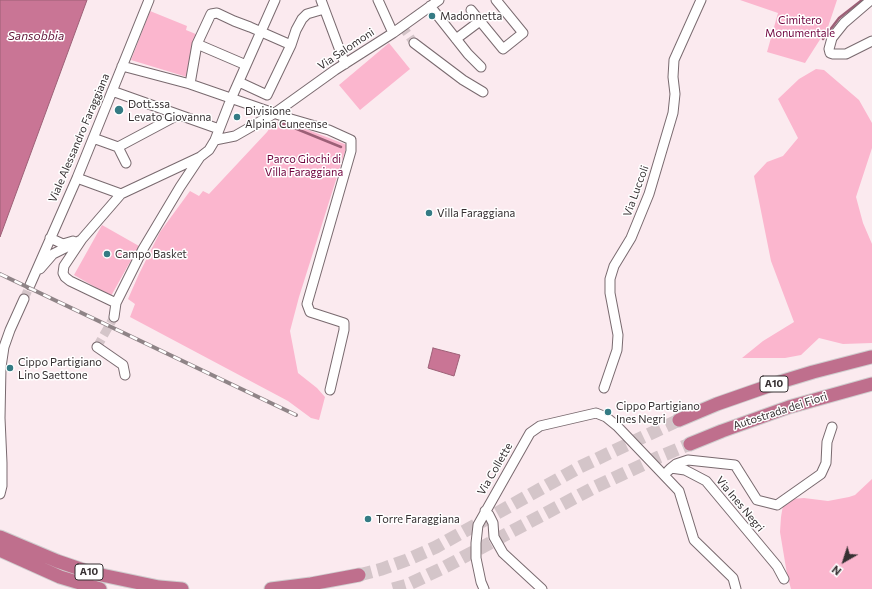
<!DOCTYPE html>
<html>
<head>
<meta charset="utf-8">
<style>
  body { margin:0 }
  #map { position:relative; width:872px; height:589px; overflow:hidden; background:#fbeaef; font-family:Commissioner,sans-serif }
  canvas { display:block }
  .north { position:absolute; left:824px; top:541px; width:40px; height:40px; -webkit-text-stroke:3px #fff; paint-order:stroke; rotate:219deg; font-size:11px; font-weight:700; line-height:16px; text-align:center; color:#363032 }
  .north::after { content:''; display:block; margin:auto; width:14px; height:18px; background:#363032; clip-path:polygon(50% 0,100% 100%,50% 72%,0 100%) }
</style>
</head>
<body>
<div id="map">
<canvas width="872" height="589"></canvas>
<div class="north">N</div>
</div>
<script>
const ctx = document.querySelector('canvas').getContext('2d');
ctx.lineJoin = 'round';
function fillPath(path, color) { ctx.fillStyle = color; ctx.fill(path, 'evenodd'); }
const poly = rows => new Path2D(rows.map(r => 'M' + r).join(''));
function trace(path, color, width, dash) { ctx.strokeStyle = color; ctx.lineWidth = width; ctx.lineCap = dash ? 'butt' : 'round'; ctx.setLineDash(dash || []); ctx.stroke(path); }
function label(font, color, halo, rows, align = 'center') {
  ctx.font = font + ' Commissioner,sans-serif'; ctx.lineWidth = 3; ctx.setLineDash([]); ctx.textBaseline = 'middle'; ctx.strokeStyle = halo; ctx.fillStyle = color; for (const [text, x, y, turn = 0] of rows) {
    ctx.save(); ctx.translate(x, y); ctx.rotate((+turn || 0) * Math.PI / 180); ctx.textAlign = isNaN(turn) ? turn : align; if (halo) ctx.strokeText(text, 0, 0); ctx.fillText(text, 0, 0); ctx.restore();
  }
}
fillPath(poly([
  [740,0,837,0,828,27,805,63,767,52,778,13],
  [150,11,187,26,186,30,198,35,187,77,131,60],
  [389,43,410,69,360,110,339,85],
  [816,69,824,70,859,100,872,123,872,148,856,197,863,223,872,244,872,343,843,344,819,338,801,355,785,358,742,358,763,341,794,322,771,261,754,176,767,162,783,156,798,138,778,99,799,79],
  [280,119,347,145,299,297,290,331,298,373,317,388,325,397,319,420,311,418,288,401,130,317,135,304,128,299,139,274,160,232,190,191,199,196,203,191,209,194,267,132,273,123,279,122],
  [102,225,139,246,111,296,74,275],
  [872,479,872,589,791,589,787,574,780,532,781,517,783,505,791,499,804,498,828,501,849,497,855,495]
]), '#fbb6ce');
const water = poly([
  [0,0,87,0,0,237,0,0],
  [433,348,460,355,454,376,428,368,433,348]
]);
fillPath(water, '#c97595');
trace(water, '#9d6077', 1);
trace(poly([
  [823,39,839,18,862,0],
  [282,123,341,147]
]), '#9d6077', 2.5);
trace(poly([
  [402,26,414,43],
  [24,299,30,285],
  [97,347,114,317]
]), '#d4c5c9', 9, [9, 4.5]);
trace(poly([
  [359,575,382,569,407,560,436,547,580,467,679,420],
  [393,589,407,585,443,568,595,487,659,457,690,444]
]), '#d4c5c9', 13, [13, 6]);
const minor = poly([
  [321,0,345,64],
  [378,0,393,33],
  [871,0,844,23,832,38,829,49,830,53,833,54,846,54,872,41],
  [430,6,468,54,481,67],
  [471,10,503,49,523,33,496,0],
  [456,39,480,21],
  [414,43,463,80,483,92],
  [197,44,246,65],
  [122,66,190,84,291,119,329,130,351,140,351,151,307,304,310,312,344,323,344,330,330,390],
  [239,82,267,95,291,45],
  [190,84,197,44,211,14,217,13,234,21,250,27,291,45,296,30,302,19,307,14,324,9],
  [112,91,219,129],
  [93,138,118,147,126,163],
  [215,140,235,136,275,113,335,70,393,33,439,0],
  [118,147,178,115],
  [200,157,180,187,143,249,116,303,70,281,65,277,63,273,64,266,82,239,121,194,200,157,209,150,215,140,231,99,275,0],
  [77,178,121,194],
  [50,238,63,244,73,241],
  [40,269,53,254,81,240],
  [30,285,77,178,149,0],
  [114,317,116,303],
  [97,347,123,365,125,375],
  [604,388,617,350,618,335,610,293,610,279,614,266,631,238,649,194,673,113,675,94,673,77,674,60,701,0],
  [671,468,676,464,688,460,735,465,757,500,777,505,821,474,826,463,827,442,832,427],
  [668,471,671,468,685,470,706,481,777,566,784,579],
  [0,494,2,486,2,463,0,418,1,367,4,347,10,330,24,299],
  [485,511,489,515,493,523,494,537,503,553,542,589],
  [484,589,481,582,476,558,476,543,478,525,530,433,540,426,596,413,606,417,617,426,679,491,694,540,733,578,736,589]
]);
const highway = poly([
  [679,420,717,404,780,382,813,372,871,357],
  [690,444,722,431,789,407,872,384],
  [0,537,57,561,92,573,159,587,182,589],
  [0,550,60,577,100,589],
  [271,589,311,584,359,575]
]);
trace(minor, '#796a6f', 11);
trace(highway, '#cfcdce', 15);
trace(minor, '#fff', 9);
trace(highway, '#bf6f8d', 13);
const rail = poly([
  [0,274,296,415]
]);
trace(rail, '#8f8487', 4);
trace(rail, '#fff', 2.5, [8]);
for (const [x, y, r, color] of [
  [432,16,4,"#347b84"],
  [119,110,5,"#347b84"],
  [237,117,4,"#347b84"],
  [429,213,4,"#347b84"],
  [107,254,4,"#347b84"],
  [10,368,4,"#347b84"],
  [608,412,4,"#347b84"],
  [368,519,4,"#347b84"]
]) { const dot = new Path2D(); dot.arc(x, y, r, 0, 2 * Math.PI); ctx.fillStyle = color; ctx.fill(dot); trace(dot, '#fff', 1.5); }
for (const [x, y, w] of [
  [774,384,28],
  [89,572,28]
]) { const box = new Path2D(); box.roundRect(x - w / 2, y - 8, w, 16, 3); ctx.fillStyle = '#fff'; ctx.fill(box); trace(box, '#363032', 1); }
label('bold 10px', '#363032', null, [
  ["A10",774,384],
  ["A10",89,572]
]);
label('11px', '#363032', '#fff', [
  ["Madonnetta",440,16],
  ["Dott.ssa",128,104],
  ["Levato Giovanna",128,117],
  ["Divisione",245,111],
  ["Alpina Cuneense",245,124],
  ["Villa Faraggiana",437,213],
  ["Campo Basket",115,254],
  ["Cippo Partigiano",18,362],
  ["Lino Saettone",18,375],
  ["Cippo Partigiano",616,406],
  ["Ines Negri",616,419],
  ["Torre Faraggiana",376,519]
], 'left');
label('11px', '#6e023d', '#fff', [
  ["Cimitero",800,20],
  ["Monumentale",800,33],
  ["Parco Giochi di",304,159],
  ["Villa Faraggiana",304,172]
]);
label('11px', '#363032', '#fff', [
  ["Via Salomoni",346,49,-34],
  ["Viale Alessandro Faraggiana",79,138,-67],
  ["Via Luccoli",636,191,-70],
  ["Autostrada dei Fiori",780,411,-18],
  ["Via Collette",495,469,-60],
  ["Via Ines Negri",740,504,50]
]);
label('italic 12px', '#611438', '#fff', [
  ["Sansobbia",36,36]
]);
</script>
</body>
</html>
